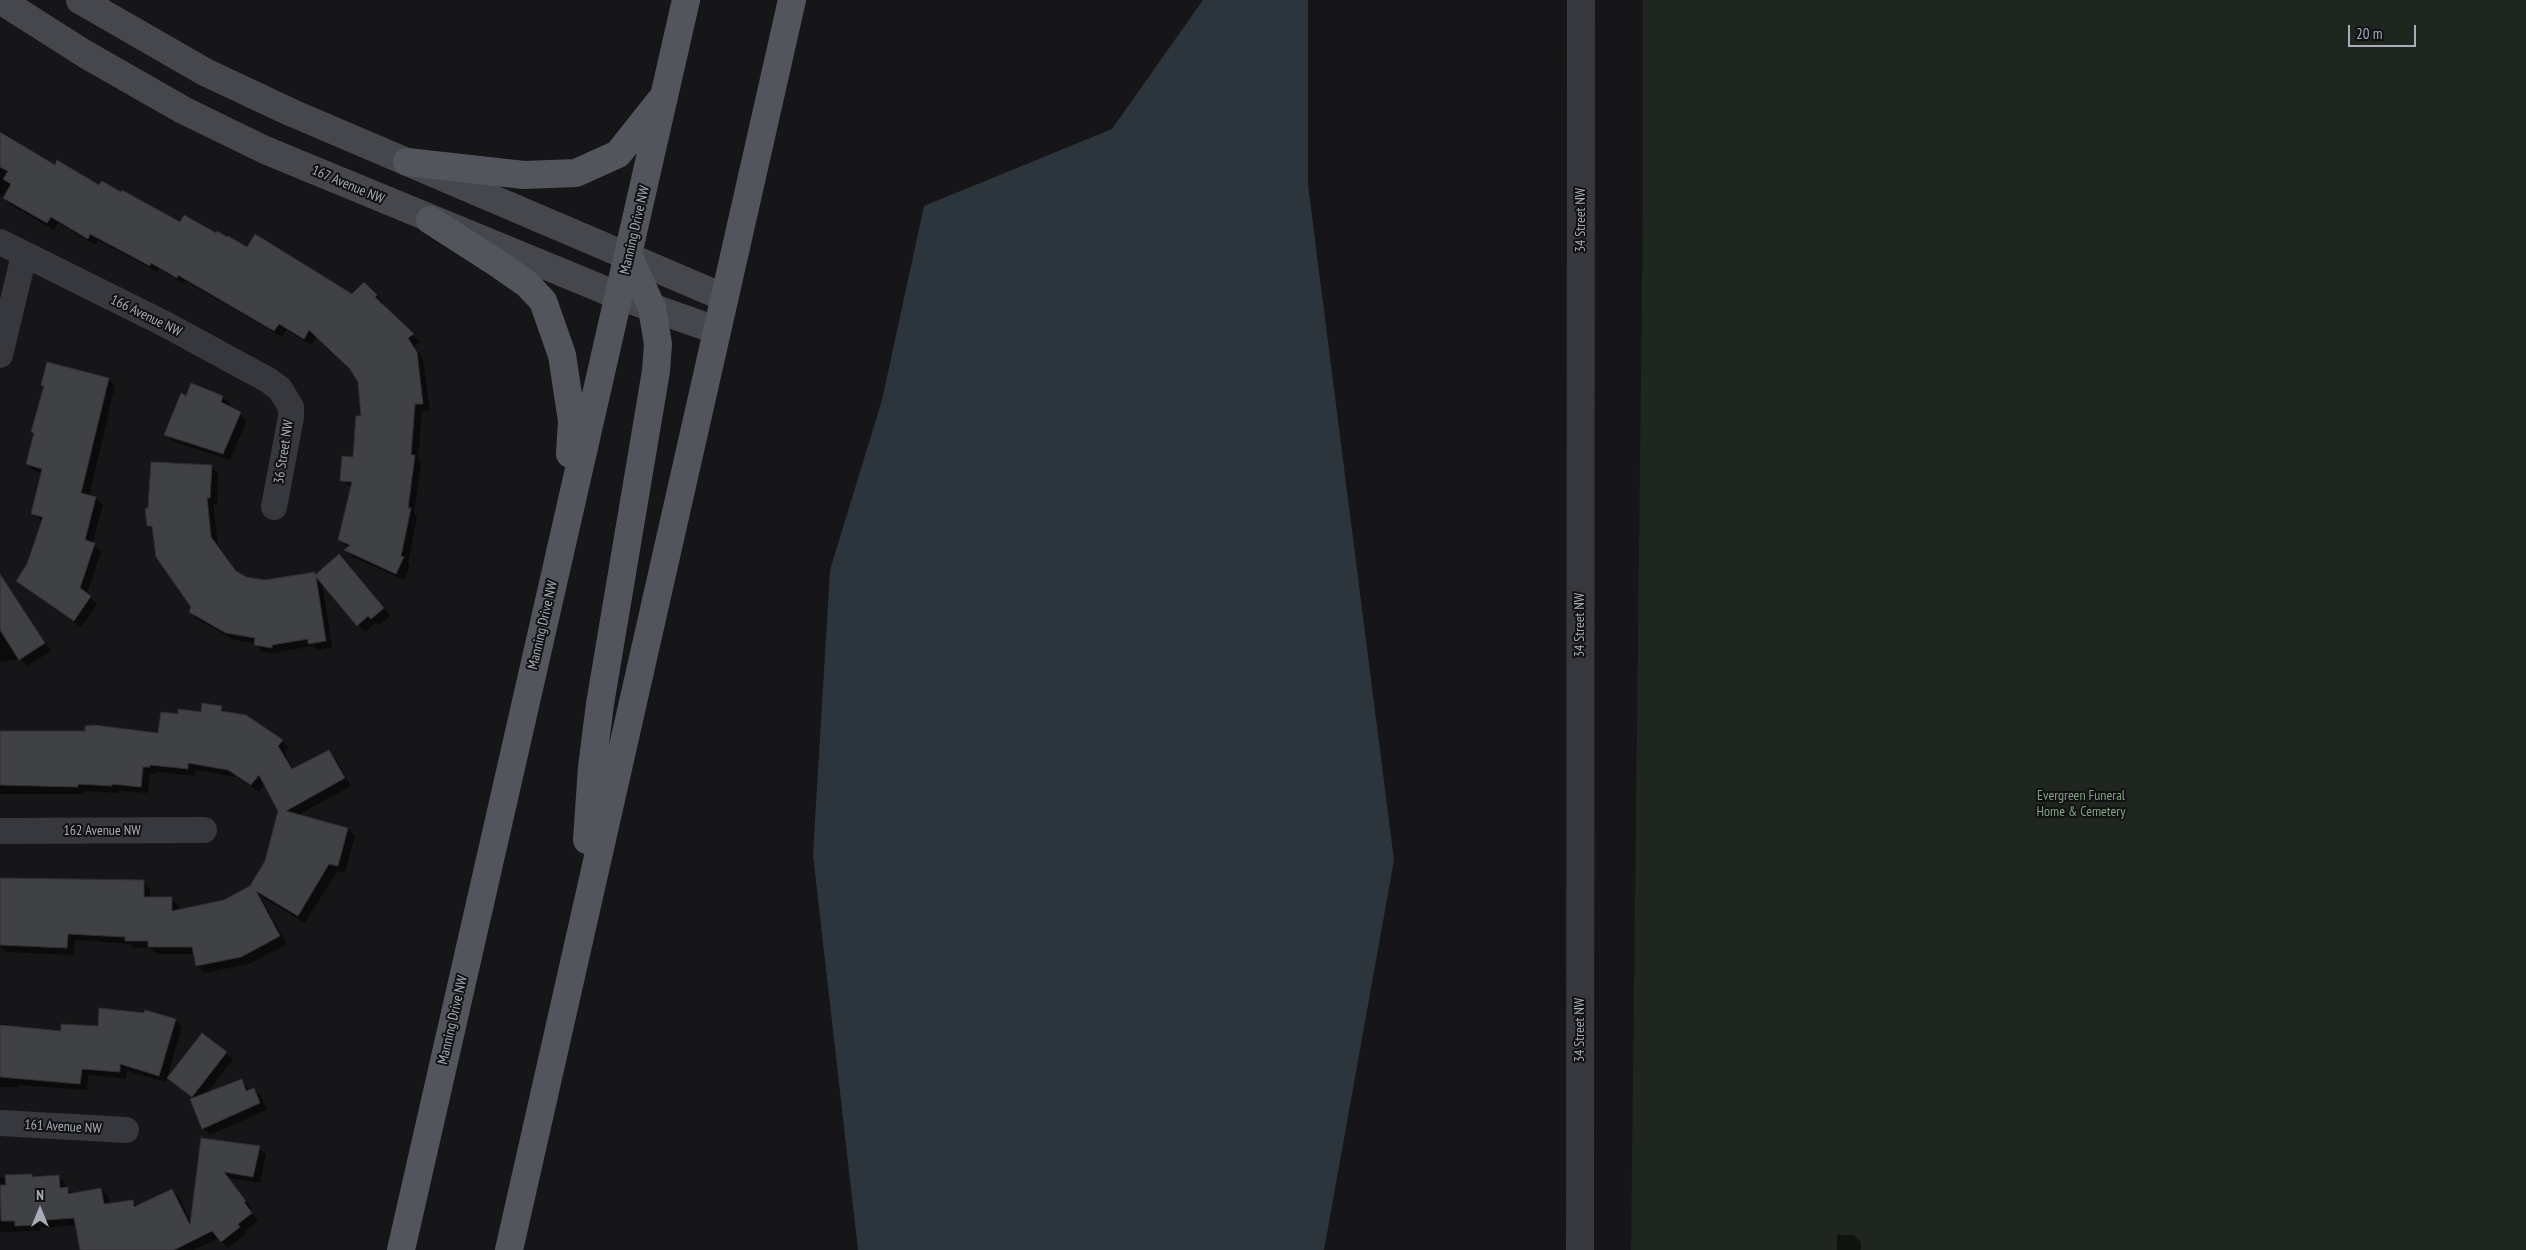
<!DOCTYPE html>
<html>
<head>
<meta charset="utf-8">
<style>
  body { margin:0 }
  #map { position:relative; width:2526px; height:1250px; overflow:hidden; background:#161618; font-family:"PT Sans Narrow",sans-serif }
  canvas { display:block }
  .north { position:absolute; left:15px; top:1185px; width:50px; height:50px; -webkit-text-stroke:4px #111113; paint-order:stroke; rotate:0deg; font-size:14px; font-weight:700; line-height:20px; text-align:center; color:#a8adb8 }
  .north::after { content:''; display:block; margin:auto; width:18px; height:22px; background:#a8adb8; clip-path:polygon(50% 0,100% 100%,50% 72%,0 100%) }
  .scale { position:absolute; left:2348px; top:25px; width:68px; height:22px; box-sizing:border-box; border:2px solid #a8adb8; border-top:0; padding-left:6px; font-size:15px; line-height:18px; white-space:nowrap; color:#a8adb8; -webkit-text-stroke:4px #111113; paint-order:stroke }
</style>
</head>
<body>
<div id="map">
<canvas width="2526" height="1250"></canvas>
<div class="north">N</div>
<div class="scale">20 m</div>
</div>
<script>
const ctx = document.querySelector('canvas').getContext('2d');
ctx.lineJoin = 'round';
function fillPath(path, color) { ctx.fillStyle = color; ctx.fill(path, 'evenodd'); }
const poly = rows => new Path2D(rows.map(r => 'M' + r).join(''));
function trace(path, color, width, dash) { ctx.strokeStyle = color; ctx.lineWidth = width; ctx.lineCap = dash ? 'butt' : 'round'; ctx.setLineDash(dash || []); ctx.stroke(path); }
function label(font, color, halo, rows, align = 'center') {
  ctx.font = font + ' "PT Sans Narrow",sans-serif'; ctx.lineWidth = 4; ctx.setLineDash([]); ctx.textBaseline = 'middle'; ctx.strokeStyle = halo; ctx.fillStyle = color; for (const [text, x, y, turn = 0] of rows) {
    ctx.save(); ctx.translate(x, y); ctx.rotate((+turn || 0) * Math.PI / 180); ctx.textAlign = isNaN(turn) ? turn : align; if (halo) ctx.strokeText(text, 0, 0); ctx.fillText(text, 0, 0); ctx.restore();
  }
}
fillPath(poly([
  [1643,0,2526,0,2526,1250,1631,1250,1643,196]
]), '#1e261f');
fillPath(poly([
  [1203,0,1308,0,1308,185,1394,860,1324,1250,858,1250,813,855,830,570,882,400,924,206,1112,129]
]), '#2c353c');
fillPath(poly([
  [0,130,55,166,180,223,216,235,352,296,364,284,383,302,381,305,420,342,414,345,423,360,430,410,422,411,418,460,421,463,414,514,417,517,408,563,410,565,404,580,353,557,346,550,349,548,339,540,352,487,341,480,354,458,363,418,360,382,352,369,317,336,311,345,286,330,282,337,185,281,184,284,159,269,157,272,98,240,95,245,58,223,54,230,11,205,0,195],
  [108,379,115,386,89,496,96,498,103,505,92,544,101,552,87,594,97,604,81,627,18,581,29,565,43,522,33,514,42,473,34,471,27,464,45,388,42,385],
  [192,384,223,397,230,404,229,406,247,420,230,460,172,441,165,434],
  [212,466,218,473,217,505,213,504,218,545,239,574,246,578,265,581,314,573,317,575,346,563,390,616,379,625,376,623,365,632,322,582,332,647,317,650,313,646,279,652,279,654,262,652,255,643,234,640,197,619,190,612,193,607,154,531,149,526],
  [9,589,15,596,51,651,27,666,21,659,0,662,0,594],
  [221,708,226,713,282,741,289,748,285,754,294,770,329,751,336,759,351,786,298,815,348,829,355,836,345,873,337,871,305,923,260,896,287,944,249,964,205,973,197,966,195,954,157,954,151,948,134,948,130,944,75,940,74,955,6,952,0,946,0,880,74,879,143,881,150,889,150,898,172,898,179,905,179,911,225,901,251,887,266,861,280,811,265,784,259,792,237,777,195,770,195,776,157,772,157,774,150,774,148,793,119,791,119,793,85,791,84,794,0,794,0,732,159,734,179,716,202,713],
  [175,1020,182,1027,166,1082,127,1071,126,1079,88,1075,87,1090,18,1085,18,1087,0,1087,0,1024,7,1024,10,1027,62,1032],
  [226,1053,233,1059,206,1094,242,1081,250,1091,254,1089,261,1096,267,1110,210,1135,203,1128,194,1099,169,1078],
  [203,1140,259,1148,266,1155,260,1183,229,1178,252,1208,250,1210,258,1221,244,1231,247,1234,228,1248,219,1238,194,1250,81,1250,77,1225,40,1228,40,1231,0,1232,0,1177,58,1176,65,1183,66,1189,73,1194,101,1189,108,1196,109,1204,132,1201,138,1207,172,1191,179,1197,191,1223],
  [1837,1235,1854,1235,1861,1242,1861,1250,1837,1250]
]), '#0007');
const building = poly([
  [0,132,55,165,57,160,99,185,102,181,121,192,122,190,180,222,184,215,216,233,217,231,227,237,228,236,247,247,255,234,352,294,364,282,377,295,375,297,414,334,408,338,417,352,423,404,415,404,411,455,415,455,408,508,411,508,401,556,404,557,396,574,344,550,350,545,338,540,352,482,340,481,342,456,353,457,356,416,361,416,358,382,350,369,309,330,304,339,279,324,274,331,178,275,177,278,151,263,150,266,90,234,88,239,51,217,47,223,3,198,11,184,3,179,8,171,0,167,0,132],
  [47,362,109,378,81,493,96,497,85,540,95,543,80,588,91,596,74,621,16,581,27,564,43,517,31,514,42,469,26,464,34,433,31,432,44,386,41,385,47,362],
  [191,383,223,396,221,402,241,412,223,454,164,435,181,393,186,396,191,383],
  [151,462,212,465,210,498,207,498,211,537,236,571,246,577,265,580,315,572,315,575,339,554,384,608,371,619,368,616,357,626,316,577,326,641,308,644,308,639,272,645,272,648,254,645,255,638,226,633,189,612,191,607,156,557,152,526,147,526,145,509,148,508,151,462],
  [0,574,45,643,19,660,0,630,0,574],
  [202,703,222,706,221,711,246,715,283,740,278,746,292,769,329,750,345,778,286,811,348,828,338,866,329,864,298,916,256,891,280,936,241,957,196,966,192,947,148,947,148,941,125,941,125,937,68,934,67,948,0,945,0,878,144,880,144,897,172,897,172,911,224,900,250,886,265,861,278,811,259,775,251,785,228,770,188,763,188,769,150,765,150,767,143,767,141,787,112,784,112,786,78,784,78,787,0,785,0,731,85,731,85,726,94,725,158,733,161,712,178,714,178,709,201,712,202,703],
  [99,1008,144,1013,145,1010,176,1019,159,1076,120,1064,120,1072,82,1069,80,1084,0,1077,0,1025,61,1031,61,1024,98,1026,99,1008],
  [202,1033,227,1052,192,1097,167,1078,202,1033],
  [242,1079,246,1091,254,1088,260,1103,202,1129,190,1099,242,1079],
  [201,1138,260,1146,253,1177,224,1172,246,1201,244,1202,252,1213,238,1224,240,1227,221,1242,212,1231,174,1250,80,1250,74,1218,34,1221,34,1225,15,1226,15,1221,1,1221,0,1185,6,1185,5,1175,32,1174,32,1177,59,1175,60,1188,68,1187,68,1194,101,1188,104,1204,133,1200,134,1207,172,1189,190,1225,201,1138]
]);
fillPath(building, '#404145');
trace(building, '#303034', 1);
trace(poly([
  [0,242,163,323,268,380,280,389,291,407,291,417,274,507],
  [0,355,24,255],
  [0,831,204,830],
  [0,1123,126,1130]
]), '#37383d', 26);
trace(poly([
  [1580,1250,1581,0]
]), '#37383d', 28);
trace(poly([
  [0,0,85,54,183,110,265,150,619,296,716,330],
  [80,0,205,72,290,112,723,297]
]), '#45474d', 28);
trace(poly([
  [407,162,524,175,576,173,618,154,660,101],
  [430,220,500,265,527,284,543,301,562,355,572,421,570,454],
  [587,840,592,767,600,704,656,371,658,344,652,308,629,257],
  [401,1250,686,0],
  [509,1250,792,0]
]), '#53555c', 28);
label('14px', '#a8adb8', '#111113', [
  ["167 Avenue NW",348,185,23],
  ["34 Street NW",1581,220,-90],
  ["Manning Drive NW",635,230,-77],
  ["166 Avenue NW",146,316,26],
  ["36 Street NW",284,452,-81],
  ["Manning Drive NW",543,625,-77],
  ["34 Street NW",1580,625,-90],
  ["162 Avenue NW",102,831],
  ["Manning Drive NW",453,1020,-77],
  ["34 Street NW",1580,1030,-90],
  ["161 Avenue NW",63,1127,3]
]);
label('14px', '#7fa381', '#111113', [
  ["Evergreen Funeral",2081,796],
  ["Home & Cemetery",2081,812]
]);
</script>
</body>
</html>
